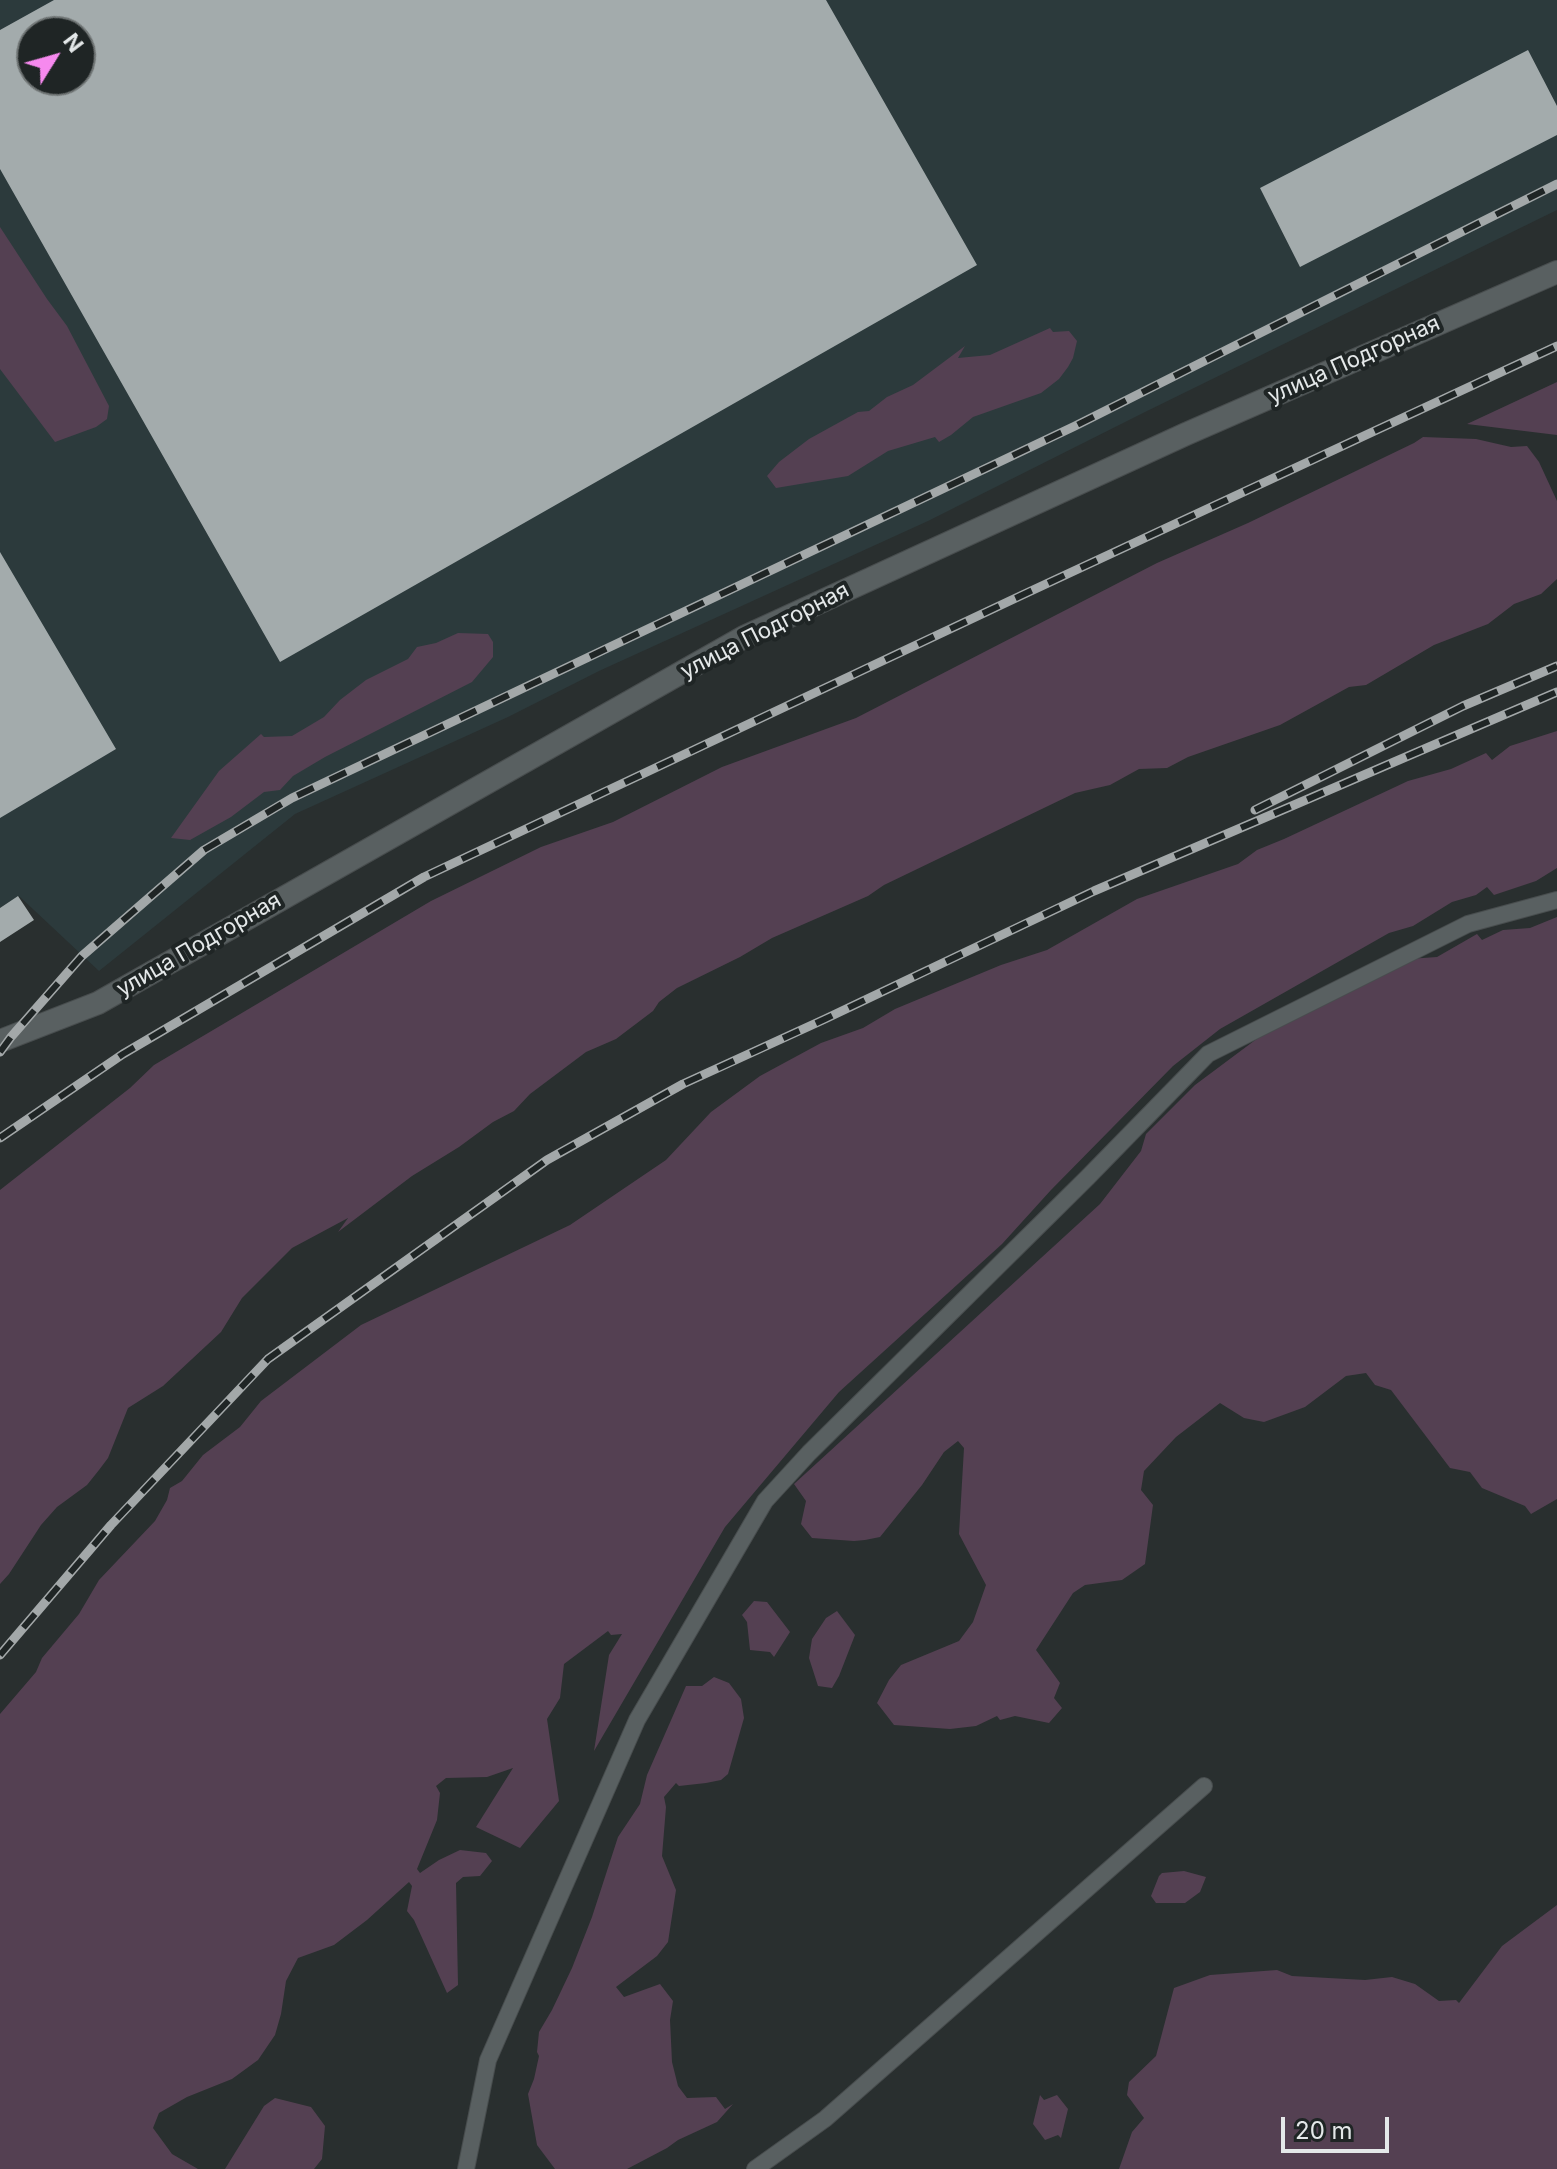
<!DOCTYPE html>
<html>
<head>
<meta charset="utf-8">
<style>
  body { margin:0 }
  #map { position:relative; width:1557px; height:2169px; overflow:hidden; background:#292f2f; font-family:Inter,sans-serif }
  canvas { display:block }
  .north { position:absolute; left:16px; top:16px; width:80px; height:80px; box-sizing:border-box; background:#1f2525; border:2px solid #6e7373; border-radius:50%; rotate:53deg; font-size:22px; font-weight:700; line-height:32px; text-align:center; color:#e4e8e9 }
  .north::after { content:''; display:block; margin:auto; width:28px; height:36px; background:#f689ee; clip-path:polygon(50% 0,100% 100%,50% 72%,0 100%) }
  .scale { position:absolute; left:1281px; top:2117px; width:108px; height:36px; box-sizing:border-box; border:4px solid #e4e8e9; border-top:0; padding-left:10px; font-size:24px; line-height:28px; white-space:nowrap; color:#e4e8e9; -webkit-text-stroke:6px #1f2525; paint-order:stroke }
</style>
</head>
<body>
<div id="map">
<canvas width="1557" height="2169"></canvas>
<div class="north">N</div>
<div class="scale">20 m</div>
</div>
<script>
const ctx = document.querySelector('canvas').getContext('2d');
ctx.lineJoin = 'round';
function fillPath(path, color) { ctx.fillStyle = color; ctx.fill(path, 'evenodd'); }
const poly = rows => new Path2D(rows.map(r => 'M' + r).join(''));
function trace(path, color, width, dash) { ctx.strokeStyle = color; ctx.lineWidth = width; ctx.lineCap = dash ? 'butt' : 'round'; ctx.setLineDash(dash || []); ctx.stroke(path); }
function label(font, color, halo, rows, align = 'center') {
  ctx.font = font + ' Inter,sans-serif'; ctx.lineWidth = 8; ctx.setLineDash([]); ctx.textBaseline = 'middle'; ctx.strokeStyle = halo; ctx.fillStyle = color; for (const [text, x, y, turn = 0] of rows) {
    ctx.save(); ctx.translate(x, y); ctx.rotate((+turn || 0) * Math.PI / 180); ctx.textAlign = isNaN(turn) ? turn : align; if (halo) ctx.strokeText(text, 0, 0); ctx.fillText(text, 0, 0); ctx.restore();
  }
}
fillPath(poly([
  [0,0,1557,0,1557,210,1143,413,928,521,599,671,508,717,295,814,99,971,19,896,0,908],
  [32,32,80,32,80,80,32,80]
]), '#2c3a3c');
fillPath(poly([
  [0,227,47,299,67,326,109,406,107,419,96,427,55,442,0,369],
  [1050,328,1053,332,1069,331,1077,341,1073,358,1068,367,1059,379,1041,393,973,417,951,435,939,442,935,437,888,451,848,476,776,488,767,476,779,462,809,439,858,412,869,411,887,397,913,385,965,346,958,358,990,355],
  [1557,382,1557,435,1467,424],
  [1423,437,1476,439,1511,447,1527,446,1539,462,1557,501,1557,579,1541,594,1514,604,1488,624,1434,645,1366,685,1349,687,1280,725,1188,757,1167,768,1139,769,1110,785,1075,793,884,885,868,896,772,938,740,957,677,988,659,1002,653,1011,616,1039,586,1052,530,1094,514,1111,493,1122,459,1147,412,1176,338,1232,348,1218,292,1248,242,1298,221,1332,163,1386,128,1408,108,1458,99,1470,87,1485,57,1507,41,1525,9,1574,0,1584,0,1190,130,1088,154,1065,431,901,541,847,613,822,722,767,856,718,1157,563,1248,523,1414,443],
  [458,633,488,634,493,642,493,657,472,682,325,757,293,776,280,790,264,792,231,817,190,840,171,838,219,771,261,734,264,737,292,736,324,717,340,700,366,680,408,659,417,647,436,643],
  [1557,731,1557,868,1536,881,1494,895,1487,887,1476,895,1452,902,1413,926,1389,933,1220,1029,1173,1066,1051,1190,1002,1244,839,1392,725,1527,594,1751,609,1655,622,1634,611,1635,608,1631,564,1664,560,1698,547,1719,559,1801,520,1848,476,1827,513,1768,487,1777,446,1778,436,1786,440,1793,437,1820,417,1869,420,1873,439,1860,460,1850,486,1853,492,1861,480,1876,463,1877,456,1883,458,1985,447,1993,414,1920,407,1911,412,1886,409,1882,367,1920,334,1945,298,1958,286,1981,281,2014,275,2035,258,2060,232,2079,187,2097,159,2113,153,2128,172,2154,198,2169,0,2169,0,1714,36,1672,42,1658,79,1614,99,1580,155,1521,167,1500,170,1488,182,1481,203,1455,240,1427,261,1401,361,1325,570,1225,666,1160,711,1112,760,1076,821,1043,863,1028,895,1009,1001,965,1047,950,1137,899,1238,864,1257,850,1284,839,1408,781,1451,769,1486,753,1492,760,1510,746],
  [1557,917,1557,1499,1531,1514,1525,1506,1482,1488,1470,1472,1450,1468,1391,1390,1375,1385,1366,1373,1346,1376,1305,1407,1264,1422,1244,1418,1220,1403,1176,1437,1144,1471,1141,1490,1153,1505,1145,1564,1122,1580,1085,1585,1073,1593,1036,1650,1060,1683,1054,1698,1062,1708,1049,1723,1015,1716,1000,1720,997,1716,976,1726,950,1729,894,1725,877,1703,889,1680,901,1665,959,1641,973,1622,986,1585,959,1534,964,1448,958,1441,944,1452,922,1485,880,1537,865,1540,854,1541,812,1538,801,1524,806,1501,794,1484,1100,1204,1141,1151,1146,1134,1195,1085,1266,1032,1409,959,1437,957,1477,934,1482,940,1503,930,1530,928],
  [754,1601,767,1602,790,1632,774,1657,770,1652,750,1650,747,1622,742,1615],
  [837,1611,855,1635,839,1676,832,1688,818,1686,809,1658,812,1639,826,1618],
  [714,1677,729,1683,741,1699,744,1718,728,1774,721,1780,706,1783,679,1786,676,1783,664,1797,666,1807,662,1856,676,1890,668,1942,657,1956,616,1987,624,1997,660,1984,673,2001,670,2020,672,2062,678,2086,687,2098,716,2097,725,2109,733,2104,717,2122,678,2140,667,2148,627,2169,555,2169,537,2145,528,2094,534,2079,539,2056,537,2052,539,2032,552,2010,572,1968,592,1917,618,1837,640,1804,647,1775,686,1686,702,1686],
  [1184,1871,1206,1877,1200,1892,1185,1903,1156,1903,1151,1896,1159,1876,1162,1873],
  [1557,1905,1557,2169,1119,2169,1132,2132,1144,2118,1127,2095,1129,2082,1156,2056,1174,1988,1210,1975,1277,1970,1292,1976,1365,1980,1392,1977,1415,1984,1439,2001,1456,2000,1459,2003,1502,1946],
  [1040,2095,1044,2100,1057,2095,1068,2109,1061,2138,1058,2135,1045,2140,1033,2124],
  [275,2098,311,2107,325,2126,322,2159,314,2169,225,2169,264,2106]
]), '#544052');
fillPath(poly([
  [54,0,826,0,977,265,280,662,0,169,0,30],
  [32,32,80,32,80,80,32,80],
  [1528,50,1557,106,1557,135,1300,267,1260,188],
  [0,552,116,749,0,818],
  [18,896,34,920,0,942,0,908]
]), '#a3abac');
const service = poly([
  [466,2169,488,2060,637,1720,765,1501,809,1453,1088,1177,1208,1054,1468,924,1557,900],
  [755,2169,825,2119,1204,1786]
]);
const secondary = poly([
  [0,1041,98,1003,744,637,1186,434,1557,272]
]);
trace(service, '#484d4e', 18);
trace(secondary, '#484d4e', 24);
trace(service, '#596061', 16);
trace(secondary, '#596061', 22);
const rail = poly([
  [1255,810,1463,706,1557,666],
  [0,1052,11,1037,82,956,204,850,292,798,1075,426,1557,184],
  [0,1138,123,1054,424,877,1018,597,1557,346],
  [0,1655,111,1525,268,1359,547,1160,683,1084,825,1019,1094,891,1557,692]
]);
trace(rail, '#a3a8a9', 9);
trace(rail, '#1f2525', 6, [18]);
label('22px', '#e4e8e9', '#1f2525', [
  ["улица Подгорная",1354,360,-24],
  ["улица Подгорная",765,631,-27],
  ["улица Подгорная",199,945,-30]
]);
</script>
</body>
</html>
